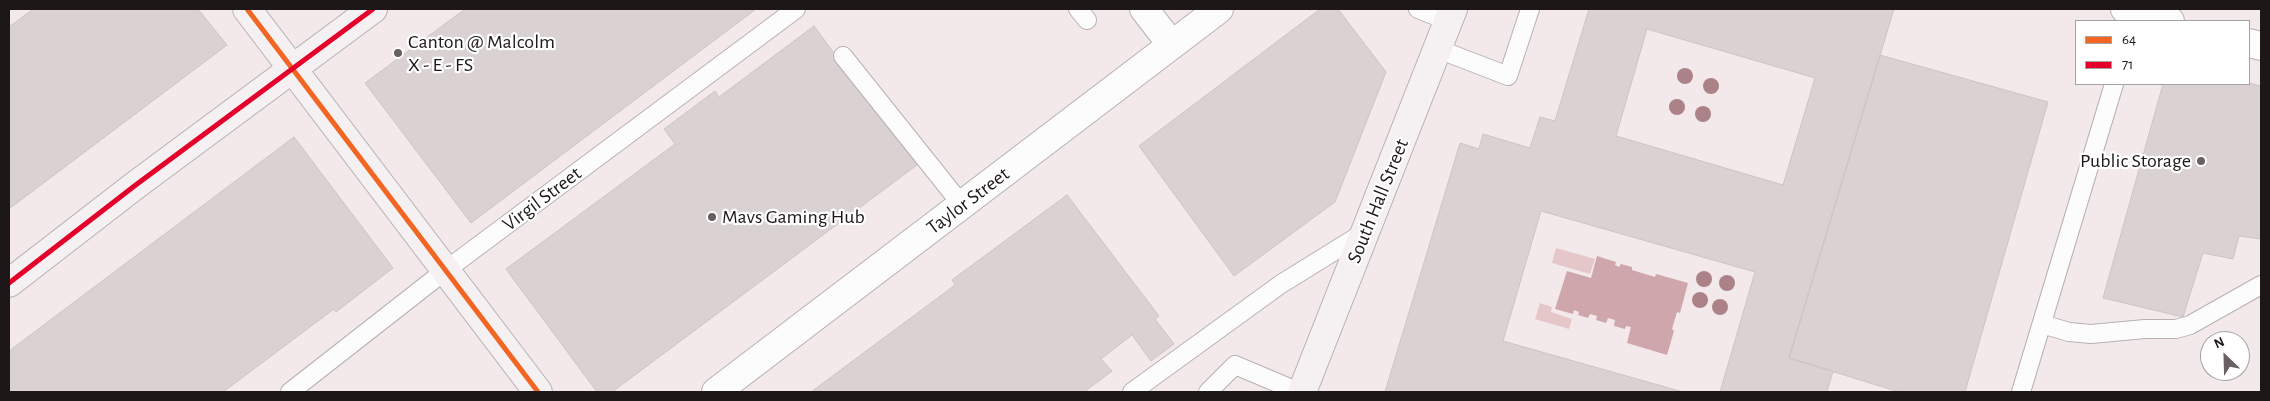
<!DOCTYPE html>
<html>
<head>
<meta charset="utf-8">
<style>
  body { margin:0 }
  #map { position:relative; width:2270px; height:401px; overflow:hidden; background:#f3e9ea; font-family:"Alegreya Sans",sans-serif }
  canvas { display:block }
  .frame { position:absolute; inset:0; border:10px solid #1d1717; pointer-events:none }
  .legend { position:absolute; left:2075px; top:20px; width:175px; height:65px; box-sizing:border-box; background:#fff; border:1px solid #a5a2a2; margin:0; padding:6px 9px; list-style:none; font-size:15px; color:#1d1717 }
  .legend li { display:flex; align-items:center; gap:10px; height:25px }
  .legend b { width:25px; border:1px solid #a5a2a2 }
  .north { position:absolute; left:2200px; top:331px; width:50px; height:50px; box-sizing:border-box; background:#fff; border:1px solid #a5a2a2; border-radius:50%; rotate:336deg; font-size:14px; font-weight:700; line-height:20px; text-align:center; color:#1d1717 }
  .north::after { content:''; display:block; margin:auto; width:18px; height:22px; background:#686061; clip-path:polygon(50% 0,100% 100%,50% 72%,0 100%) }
</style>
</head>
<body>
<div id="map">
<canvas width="2270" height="401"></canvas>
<div class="frame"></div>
<ul class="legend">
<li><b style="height:6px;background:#f26522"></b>64</li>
<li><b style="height:6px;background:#e4002b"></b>71</li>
</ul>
<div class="north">N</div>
</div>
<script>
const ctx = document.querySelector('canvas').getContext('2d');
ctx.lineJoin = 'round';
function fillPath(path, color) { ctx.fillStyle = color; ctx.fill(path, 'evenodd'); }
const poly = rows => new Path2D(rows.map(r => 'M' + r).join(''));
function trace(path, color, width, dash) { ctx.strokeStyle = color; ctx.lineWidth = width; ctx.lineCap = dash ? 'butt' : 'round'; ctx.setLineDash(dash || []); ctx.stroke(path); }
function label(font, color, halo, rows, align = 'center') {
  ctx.font = font + ' "Alegreya Sans",sans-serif'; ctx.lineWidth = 4.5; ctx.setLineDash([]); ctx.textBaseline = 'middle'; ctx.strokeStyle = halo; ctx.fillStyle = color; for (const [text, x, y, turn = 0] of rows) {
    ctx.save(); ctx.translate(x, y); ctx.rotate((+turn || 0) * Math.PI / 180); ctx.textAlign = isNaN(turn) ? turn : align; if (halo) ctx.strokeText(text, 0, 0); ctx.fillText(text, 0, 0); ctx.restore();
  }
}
fillPath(poly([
  [1556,248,1595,259,1590,274,1552,263],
  [1540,303,1552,307,1551,312,1572,319,1569,329,1535,319]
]), '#e5c7ca');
fillPath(poly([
  [1597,256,1616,262,1615,265,1619,267,1621,264,1632,267,1632,270,1655,277,1656,274,1688,283,1680,313,1677,312,1672,329,1674,331,1667,355,1627,343,1631,327,1626,326,1625,329,1614,326,1615,320,1608,318,1606,323,1596,320,1597,316,1590,314,1588,318,1578,315,1579,312,1574,310,1573,314,1555,309,1567,271,1591,278]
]), '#cfa6ab');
const building = poly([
  [33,9,198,9,227,45,9,209,9,27,33,9],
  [465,9,756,9,471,223,365,83,465,9],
  [1320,9,1338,9,1386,72,1335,202,1234,276,1139,146,1320,9],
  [1589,9,1894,9,1789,358,1833,371,1827,392,1720,392,1755,272,1541,211,1503,341,1683,392,1385,392,1460,143,1479,149,1483,134,1530,148,1540,117,1555,121,1589,9],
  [1647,29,1815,78,1783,185,1616,136,1647,29],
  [814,26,917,165,612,392,597,392,506,269,675,144,664,129,715,91,719,97,814,26],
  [1880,55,2048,102,1965,392,1899,392,1789,358,1880,55],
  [2249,83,2261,86,2261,239,2239,236,2233,259,2203,253,2183,317,2103,298,2163,84,2249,83],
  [294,137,393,268,336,312,334,309,223,392,9,392,9,351,294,137],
  [1067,195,1159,316,1155,319,1174,344,1151,361,1132,335,1101,359,1112,371,1084,392,811,392,955,285,952,280,1067,195]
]);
fillPath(building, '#d9d1d2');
trace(building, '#cbc4c5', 1);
const lane = poly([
  [1078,9,1087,20],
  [1418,9,1449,21],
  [1438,49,1508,76,1530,9],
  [843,56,962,205],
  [2042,324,2069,332,2091,334,2145,329,2176,329,2190,325,2261,285],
  [290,392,446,270,796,9],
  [1132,392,1281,284,1365,232],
  [1208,392,1235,365,1299,392],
  [2021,392,2114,84]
]);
const street = poly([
  [1144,9,1172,45],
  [2125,9,2170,21],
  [2249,43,2261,46],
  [716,392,1219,9]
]);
const secondary = poly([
  [247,9,538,392],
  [9,283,137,184,373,9],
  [1302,392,1453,9]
]);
trace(lane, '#b8b0b1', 20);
trace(street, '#b8b0b1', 30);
trace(secondary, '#b8b0b1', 30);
trace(lane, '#fdfcfc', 18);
trace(street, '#fdfcfc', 28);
trace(secondary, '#f5f1f2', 28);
trace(poly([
  [247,9,538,392]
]), '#f26522', 5);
trace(poly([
  [9,283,137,184,373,9]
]), '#e4002b', 5);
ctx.fillStyle = '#ac8289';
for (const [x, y] of [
  [1685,76],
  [1711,86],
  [1677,107],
  [1703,114],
  [1704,279],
  [1727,283],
  [1700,300],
  [1720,307]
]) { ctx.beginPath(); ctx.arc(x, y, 8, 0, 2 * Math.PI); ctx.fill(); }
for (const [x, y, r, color] of [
  [398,53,5,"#686061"],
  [2201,161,5,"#686061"],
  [712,217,5,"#686061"]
]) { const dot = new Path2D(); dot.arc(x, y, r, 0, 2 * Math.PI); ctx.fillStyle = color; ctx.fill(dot); trace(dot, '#fff', 2); }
label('20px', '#1d1717', '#fff', [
  ["Canton @ Malcolm",408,42],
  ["X - E - FS",408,65],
  ["Public Storage",2191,161,"right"],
  ["Mavs Gaming Hub",722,217]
], 'left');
label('20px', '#1d1717', '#fff', [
  ["Virgil Street",542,199,-37],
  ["Taylor Street",968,201,-37],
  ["South Hall Street",1378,201,-68]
]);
</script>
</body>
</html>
